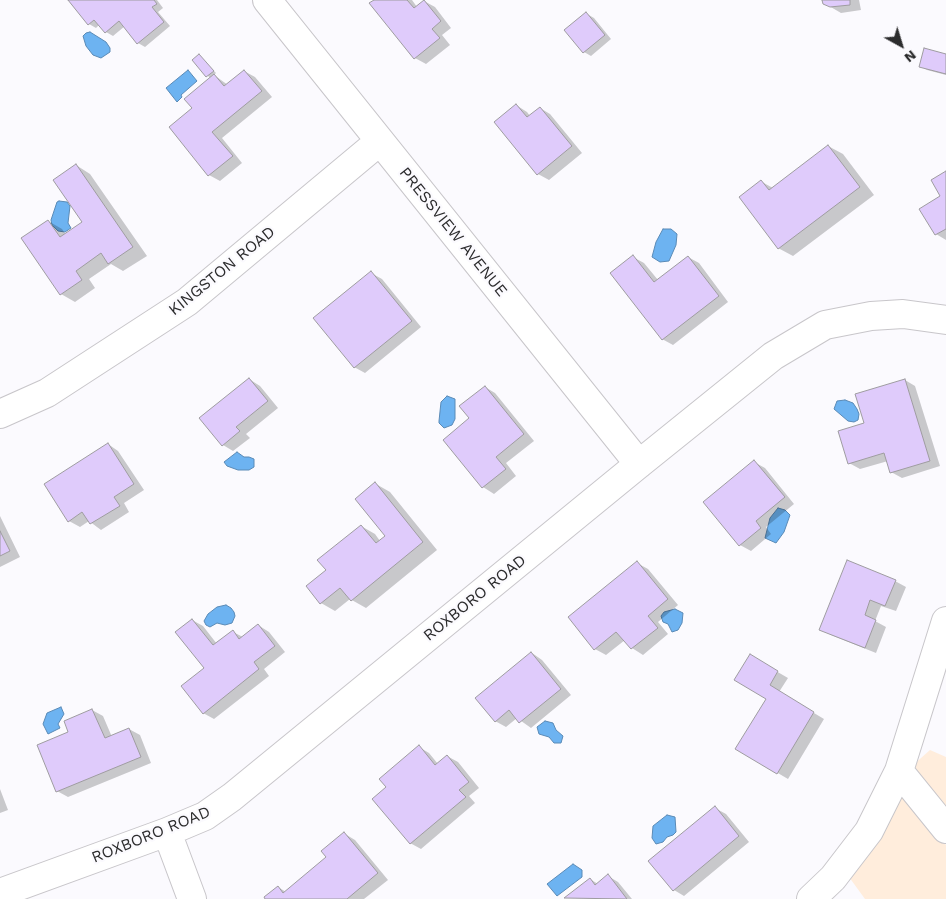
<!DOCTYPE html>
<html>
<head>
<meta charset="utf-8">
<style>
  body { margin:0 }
  #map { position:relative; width:946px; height:899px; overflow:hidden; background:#fbfafe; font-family:"Work Sans",sans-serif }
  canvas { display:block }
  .north { position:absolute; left:876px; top:20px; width:50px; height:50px; -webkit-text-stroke:4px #fbfafe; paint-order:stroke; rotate:141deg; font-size:14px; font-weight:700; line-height:20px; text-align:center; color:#2c2c2d }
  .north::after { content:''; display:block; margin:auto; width:18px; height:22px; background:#2c2c2d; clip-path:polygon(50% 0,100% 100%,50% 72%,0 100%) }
</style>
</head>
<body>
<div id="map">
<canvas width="946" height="899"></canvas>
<div class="north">N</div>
</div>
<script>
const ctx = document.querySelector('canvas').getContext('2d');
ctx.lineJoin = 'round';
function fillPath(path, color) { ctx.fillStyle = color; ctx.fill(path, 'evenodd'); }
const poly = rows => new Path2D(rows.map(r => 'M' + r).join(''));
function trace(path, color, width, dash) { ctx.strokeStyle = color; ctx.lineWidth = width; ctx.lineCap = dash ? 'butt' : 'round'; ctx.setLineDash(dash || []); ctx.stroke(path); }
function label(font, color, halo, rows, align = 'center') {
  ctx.font = font + ' "Work Sans",sans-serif'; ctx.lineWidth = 4.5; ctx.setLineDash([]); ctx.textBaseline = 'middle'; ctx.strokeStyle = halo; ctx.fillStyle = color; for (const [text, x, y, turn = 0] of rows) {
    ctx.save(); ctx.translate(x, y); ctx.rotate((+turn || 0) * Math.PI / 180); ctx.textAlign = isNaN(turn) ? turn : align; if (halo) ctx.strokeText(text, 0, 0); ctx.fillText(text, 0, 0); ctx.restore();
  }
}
fillPath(poly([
  [930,750,946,757,946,812,912,766],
  [902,791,946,845,946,899,865,899,849,877]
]), '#ffeddc');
const water = poly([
  [90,32,106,42,110,48,110,52,101,58,93,55,86,46,83,36,86,33,90,32],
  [188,70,197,81,181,95,182,97,177,102,166,88,188,70],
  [59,201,67,202,70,206,68,223,71,228,65,232,58,231,52,225,51,220,57,202,59,201],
  [663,229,671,229,677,234,676,245,669,261,660,262,652,257,656,242,663,229],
  [447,396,455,399,455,419,452,425,444,428,439,423,439,421,441,402,447,396],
  [845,400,853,403,857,409,859,414,858,420,854,422,848,421,834,409,837,401,845,400],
  [237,452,244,457,249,457,254,459,254,467,249,470,238,470,227,466,224,462,237,452],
  [778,508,785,510,790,515,784,532,776,543,765,538,770,518,778,508],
  [226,605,231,608,234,612,235,616,232,623,225,625,217,623,210,627,206,625,204,621,208,614,217,607,226,605],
  [675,609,683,613,682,623,678,630,672,632,668,624,663,622,661,616,664,612,675,609],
  [61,707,64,714,58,724,60,728,48,734,43,724,47,713,61,707],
  [545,721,553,723,556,730,563,736,561,743,554,743,549,737,539,734,537,727,545,721],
  [667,815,675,817,676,832,673,835,667,837,663,842,656,844,652,838,653,826,667,815],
  [573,864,582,870,582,877,557,896,547,884,573,864]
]);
fillPath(water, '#6db3f1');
trace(water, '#5a8ab6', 1);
fillPath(poly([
  [70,0,157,0,163,8,158,12,170,26,145,47,138,43,125,26,113,36,106,32,100,24,96,28,89,24],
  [376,0,412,0,417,7,424,1,435,7,451,28,442,35,450,45,426,64,415,58,371,4],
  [824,0,859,0,861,10,841,13,824,3],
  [587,14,594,18,611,39,591,56,584,52],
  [946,55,946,75,927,70,920,66],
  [199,56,216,73,214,75,228,85,244,71,255,77,272,97,222,138,242,163,220,181,209,175,170,128,194,109,210,78,193,60],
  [516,105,527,112,530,116,540,108,550,114,582,153,549,180,538,174],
  [828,146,843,154,874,195,793,256,778,248,762,182,773,188],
  [76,165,90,174,147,256,123,271,111,264,89,279,95,288,75,302,61,294,48,221,62,229,66,235,84,222],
  [946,172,946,240,936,234],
  [633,257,644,263,658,280,688,257,699,263,728,302,673,345,662,339],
  [371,273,382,279,421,327,365,373,354,367],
  [249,379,260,386,278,408,246,434,250,438,233,451,223,445],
  [905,380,915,386,940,466,902,478,891,472,888,461,860,469,849,463,865,424],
  [485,387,495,393,534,441,506,463,516,476,494,494,483,487,444,440,471,419],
  [108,444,118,451,144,490,124,503,129,512,101,530,89,521,80,527,69,521],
  [754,462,765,468,794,504,766,527,771,534,751,551,740,545,705,502],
  [376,484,390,492,437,550,366,608,350,599,335,611,321,603,327,570,361,526,375,534,380,541,387,536],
  [0,516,20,557,0,567],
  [637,563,648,569,678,605,658,622,668,634,643,655,632,648,625,640,606,655,595,649],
  [895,581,906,587,896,611,881,606,875,621,886,627,876,653,831,635,821,629],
  [192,620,203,626,217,644,233,632,243,637,258,625,269,632,285,652,264,669,269,676,214,719,203,713,206,669],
  [532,653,542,660,571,695,531,728,517,718,506,727,495,721],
  [750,656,788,678,779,692,824,719,788,779,737,749,767,699],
  [92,710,103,716,112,737,129,729,140,735,151,763,68,797,57,791,70,733],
  [419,747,429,753,438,764,447,756,458,762,479,788,469,796,475,803,421,849,410,843,388,787],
  [0,789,8,810,0,813],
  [715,808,726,814,749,842,684,896,674,890],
  [345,834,355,840,388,880,364,899,267,899,278,887,286,892,328,857],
  [608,876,618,882,632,899,566,898,590,879,598,884]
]), '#0003');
const building = poly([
  [68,0,154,0,157,4,152,7,164,22,137,44,119,21,105,33,94,20,88,25,68,0],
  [374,0,407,0,414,8,424,0,441,21,432,29,440,38,414,59,369,3,374,0],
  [822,0,850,0,850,5,830,7,823,4,822,0],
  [586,12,605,35,583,53,564,30,586,12],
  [924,48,946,54,946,74,919,67,924,48],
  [199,54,214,71,206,77,192,60,199,54],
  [244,70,262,91,212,132,233,156,208,176,169,127,192,108,184,99,214,74,224,86,244,70],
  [516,104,527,117,540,107,572,146,537,175,494,122,516,104],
  [828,145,860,187,778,249,739,197,761,180,769,190,828,145],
  [76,164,133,247,108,264,101,253,76,271,82,280,60,295,21,238,48,220,60,237,82,222,53,180,76,164],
  [946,171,946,229,935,235,919,209,940,196,931,180,946,171],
  [633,255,654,282,688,256,719,296,662,340,610,273,633,255],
  [371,271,412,321,354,368,313,318,371,271],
  [249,378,268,401,236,427,240,431,222,446,199,418,249,378],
  [905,379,930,461,890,473,884,453,848,464,838,431,864,423,855,394,905,379],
  [485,386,524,434,496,457,506,469,482,488,443,440,469,418,459,406,485,386],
  [108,443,134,484,114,497,120,506,90,524,82,512,68,522,44,484,108,443],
  [754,460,785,497,756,521,761,528,739,546,703,502,754,460],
  [375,482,423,542,351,601,340,588,320,604,306,586,326,570,317,560,361,525,376,543,385,536,355,499,375,482],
  [0,531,10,551,0,556,0,531],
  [847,560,896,580,885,606,870,600,865,615,876,620,865,648,819,630,847,560],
  [637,561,668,599,648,616,658,628,631,649,616,632,594,650,568,617,637,561],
  [192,619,213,645,233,630,239,639,258,624,275,646,254,662,259,669,203,714,181,686,204,668,175,632,192,619],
  [531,652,561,689,519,723,509,710,495,722,475,698,531,652],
  [750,654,778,671,770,685,814,712,777,774,735,749,766,699,734,680,750,654],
  [92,709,105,738,129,728,141,757,56,792,37,745,68,732,64,721,92,709],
  [419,745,435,765,447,755,469,782,459,790,466,797,410,844,372,799,386,787,379,779,419,745],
  [715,806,739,836,673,891,648,861,715,806],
  [344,832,378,873,347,899,265,899,264,897,278,886,283,893,326,857,321,851,344,832],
  [608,874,627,899,564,898,590,878,595,885,608,874]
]);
fillPath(building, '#dfcbfb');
trace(building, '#9e9ca0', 1);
const minor = poly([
  [267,0,639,464],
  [0,414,47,393,187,302,380,141],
  [899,771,946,829],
  [167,832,192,899],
  [0,893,167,832,205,816,232,797,639,464,773,356,825,325,871,316,903,314,946,320],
  [811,899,833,878,869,831,899,771,946,621]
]);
trace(minor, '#c8c6ca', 30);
trace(minor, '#fff', 28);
label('16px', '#2c2c2d', '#fbfafe', [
  ["PRESSVIEW AVENUE",453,232,51],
  ["KINGSTON ROAD",222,271,-39],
  ["ROXBORO ROAD",475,598,-39],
  ["ROXBORO ROAD",151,835,-22]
]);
</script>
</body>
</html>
